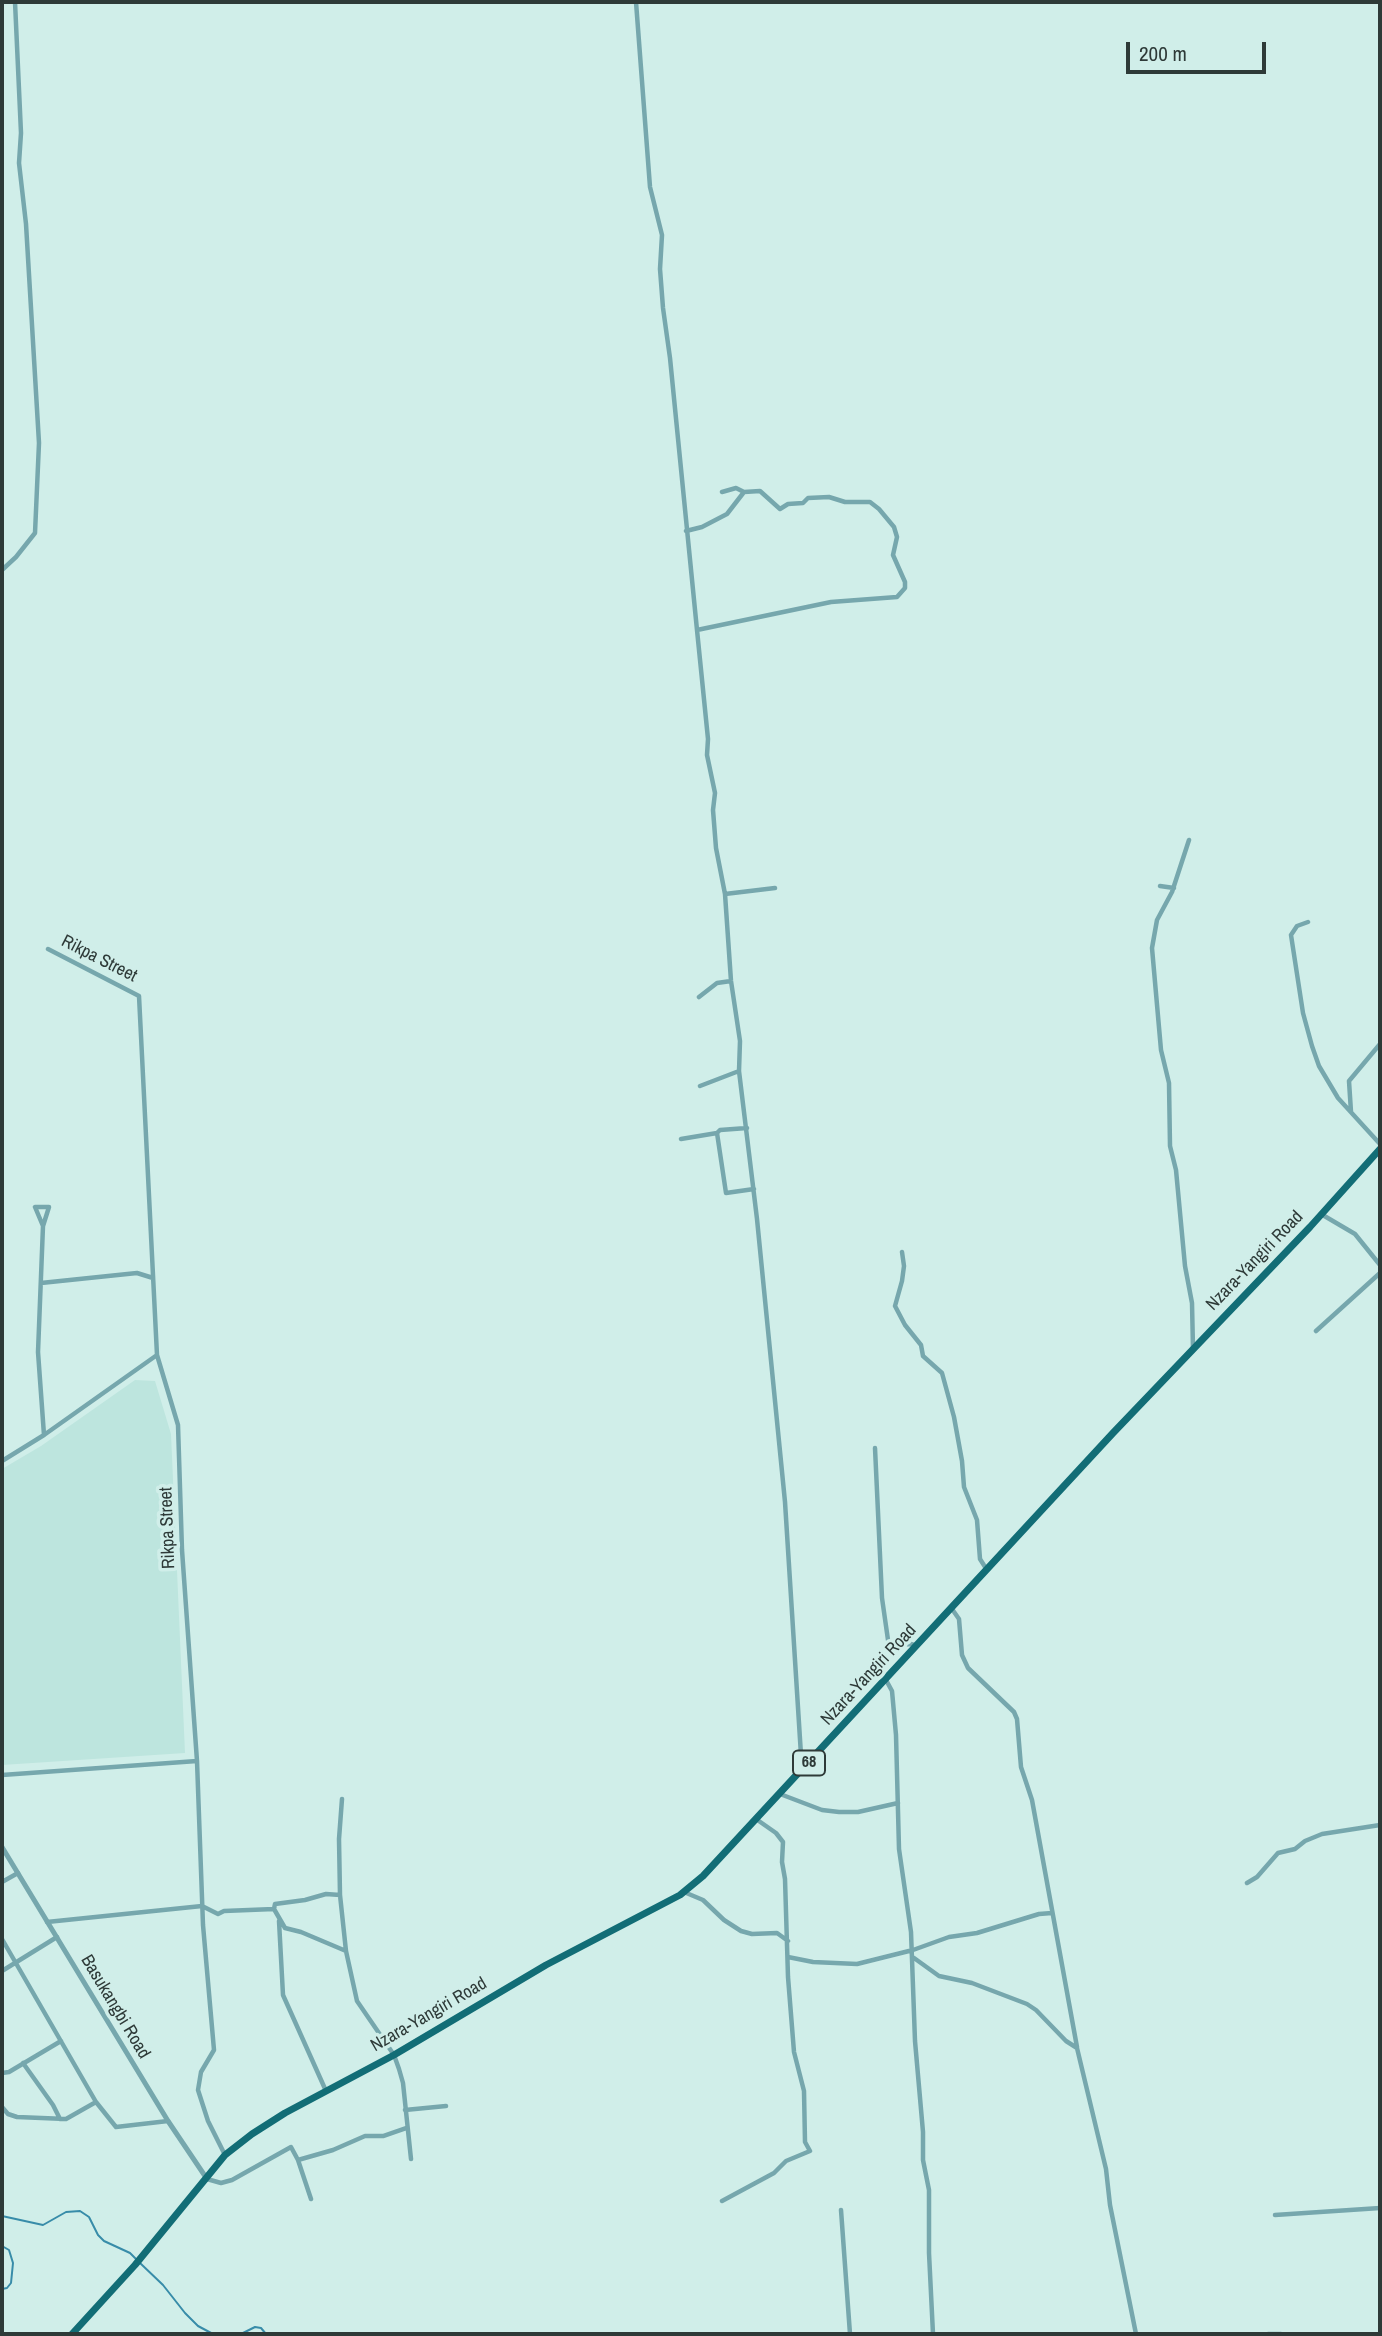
<!DOCTYPE html>
<html>
<head>
<meta charset="utf-8">
<style>
  body { margin:0 }
  #map { position:relative; width:1382px; height:2336px; overflow:hidden; background:#d0eee9; font-family:"Archivo Narrow",sans-serif }
  canvas { display:block }
  .frame { position:absolute; inset:0; border:4px solid #2e3a38; pointer-events:none }
  .scale { position:absolute; left:1126px; top:42px; width:140px; height:32px; box-sizing:border-box; border:4px solid #2e3a38; border-top:0; padding-left:9px; font-size:21px; line-height:24px; white-space:nowrap; color:#2e3a38; -webkit-text-stroke:5px #d0eee9; paint-order:stroke }
</style>
</head>
<body>
<div id="map">
<canvas width="1382" height="2336"></canvas>
<div class="frame"></div>
<div class="scale">200 m</div>
</div>
<script>
const ctx = document.querySelector('canvas').getContext('2d');
ctx.lineJoin = 'round';
function fillPath(path, color) { ctx.fillStyle = color; ctx.fill(path, 'evenodd'); }
const poly = rows => new Path2D(rows.map(r => 'M' + r).join(''));
function trace(path, color, width, dash) { ctx.strokeStyle = color; ctx.lineWidth = width; ctx.lineCap = dash ? 'butt' : 'round'; ctx.setLineDash(dash || []); ctx.stroke(path); }
function label(font, color, halo, rows, align = 'center') {
  ctx.font = font + ' "Archivo Narrow",sans-serif'; ctx.lineWidth = 7; ctx.setLineDash([]); ctx.textBaseline = 'middle'; ctx.strokeStyle = halo; ctx.fillStyle = color; for (const [text, x, y, turn = 0] of rows) {
    ctx.save(); ctx.translate(x, y); ctx.rotate((+turn || 0) * Math.PI / 180); ctx.textAlign = isNaN(turn) ? turn : align; if (halo) ctx.strokeText(text, 0, 0); ctx.fillText(text, 0, 0); ctx.restore();
  }
}
fillPath(poly([
  [135,1380,155,1381,171,1434,185,1753,2,1765,2,1469,41,1446]
]), '#bde5de');
trace(poly([
  [2,2216,43,2225,66,2212,80,2211,89,2217,98,2235,104,2241,130,2253,136,2259],
  [2,2246,9,2250,13,2263,11,2283,7,2288,2,2289],
  [140,2263,163,2285,185,2313,198,2326,213,2334],
  [241,2334,255,2327,261,2328,266,2334]
]), '#388ca9', 2);
trace(poly([
  [636,2,650,187,662,235,660,269,663,308,670,358,697,630,708,739,707,755,715,793,713,810,716,848,725,894,731,981,740,1041,739,1071,757,1219,785,1502,801,1755,803,1760,809,1762],
  [686,531,702,527,727,514,744,492],
  [2,570,16,557,35,533,39,443,26,224,19,163,21,133,15,2],
  [697,630,831,602,897,597,905,588,905,582,893,555,897,537,894,527,879,509,870,502,845,502,829,497,808,498,803,503,788,504,780,509,760,491,744,492,736,488,722,492],
  [1189,840,1172,892,1157,920,1152,948,1161,1050,1169,1083,1170,1146,1176,1170,1185,1266,1192,1303,1193,1349],
  [1160,886,1174,888],
  [725,894,775,888],
  [1308,922,1297,926,1291,935,1303,1013,1312,1046,1319,1066,1338,1098,1380,1144],
  [48,949,139,996,157,1355,178,1425,182,1550,197,1761,203,1925,214,2050,201,2072,198,2090,208,2121,225,2155],
  [699,997,717,983,731,981],
  [700,1086,739,1071],
  [1351,1112,1349,1081,1380,1044],
  [717,1133,726,1193,754,1189],
  [681,1139,717,1133,720,1130,747,1128],
  [1321,1214,1355,1234,1380,1265],
  [43,1226,35,1207,49,1207,43,1226,38,1352,44,1435],
  [902,1252,904,1266,902,1281,895,1306,905,1325,921,1345,923,1356,942,1373,954,1417,962,1461,964,1487,977,1520,980,1559,987,1570],
  [41,1283,137,1273,153,1278],
  [1316,1331,1380,1273],
  [875,1448,882,1598,888,1640,891,1646,911,1644,917,1646],
  [2,1461,44,1435,157,1355],
  [952,1609,959,1619,962,1655,968,1668,1014,1712,1017,1719,1021,1767,1032,1800,1077,2047],
  [886,1680,892,1691,896,1735,899,1849,911,1932,915,2041,923,2132,923,2160,929,2190,929,2253,933,2334],
  [2,1775,197,1761],
  [780,1794,822,1810,839,1812,858,1812,898,1803],
  [342,1799,339,1839,340,1895,346,1951],
  [2,1882,18,1873],
  [1247,1883,1257,1877,1278,1853,1295,1849,1305,1841,1322,1834,1380,1825],
  [684,1892,703,1900,724,1920,741,1931,752,1934,777,1933,788,1941],
  [274,1909,275,1904,305,1900,326,1894,340,1895],
  [279,1921,283,1995,326,2091],
  [47,1922,202,1906,218,1914,224,1911,274,1909,285,1928,301,1932,346,1951,357,2001,394,2055,399,2069,403,2083,411,2159],
  [2,1939,96,2102],
  [788,1957,813,1962,857,1964,913,1950,949,1937,977,1933,1039,1914,1052,1913],
  [914,1958,939,1976,972,1983,1027,2004,1036,2010,1066,2041,1077,2048,1106,2169,1110,2205,1136,2334],
  [2,1971,57,1937],
  [23,2063,53,2105,60,2119],
  [2,2073,9,2072,61,2041],
  [2,2107,8,2114,17,2117,66,2119,96,2102,116,2127,168,2121],
  [405,2110,446,2106],
  [298,2160,333,2150,365,2136,383,2136,406,2128],
  [207,2179,221,2183,232,2180,291,2147,298,2160,311,2199],
  [722,2201,774,2173,786,2161,810,2151,805,2142,804,2091,794,2052,788,1977,785,1879,782,1862,783,1842,776,1833,756,1819],
  [841,2210,850,2334],
  [1275,2215,1380,2208],
  [1268,2334,1281,2334]
]), '#76a7ad', 4.5);
trace(poly([
  [2,1847,168,2121,207,2179]
]), '#76a7ad', 5);
trace(poly([
  [72,2334,135,2265,225,2155,252,2134,285,2113,394,2055,546,1965,680,1895,703,1876,1113,1433,1310,1227,1380,1149]
]), '#126d76', 7);
for (const [x, y, w] of [
  [809,1763,32]
]) { const box = new Path2D(); box.roundRect(x - w / 2, y - 12.5, w, 25, 5); ctx.fillStyle = '#d0eee9'; ctx.fill(box); trace(box, '#2e3a38', 2); }
label('bold 16px', '#2e3a38', null, [
  ["68",809,1763]
]);
label('18px', '#2e3a38', '#d0eee9', [
  ["Rikpa Street",99,959,27],
  ["Nzara-Yangiri Road",1255,1261,-46],
  ["Rikpa Street",168,1528,-92],
  ["Nzara-Yangiri Road",869,1675,-47],
  ["Basukangbi Road",115,2007,59],
  ["Nzara-Yangiri Road",429,2015,-30]
]);
</script>
</body>
</html>
